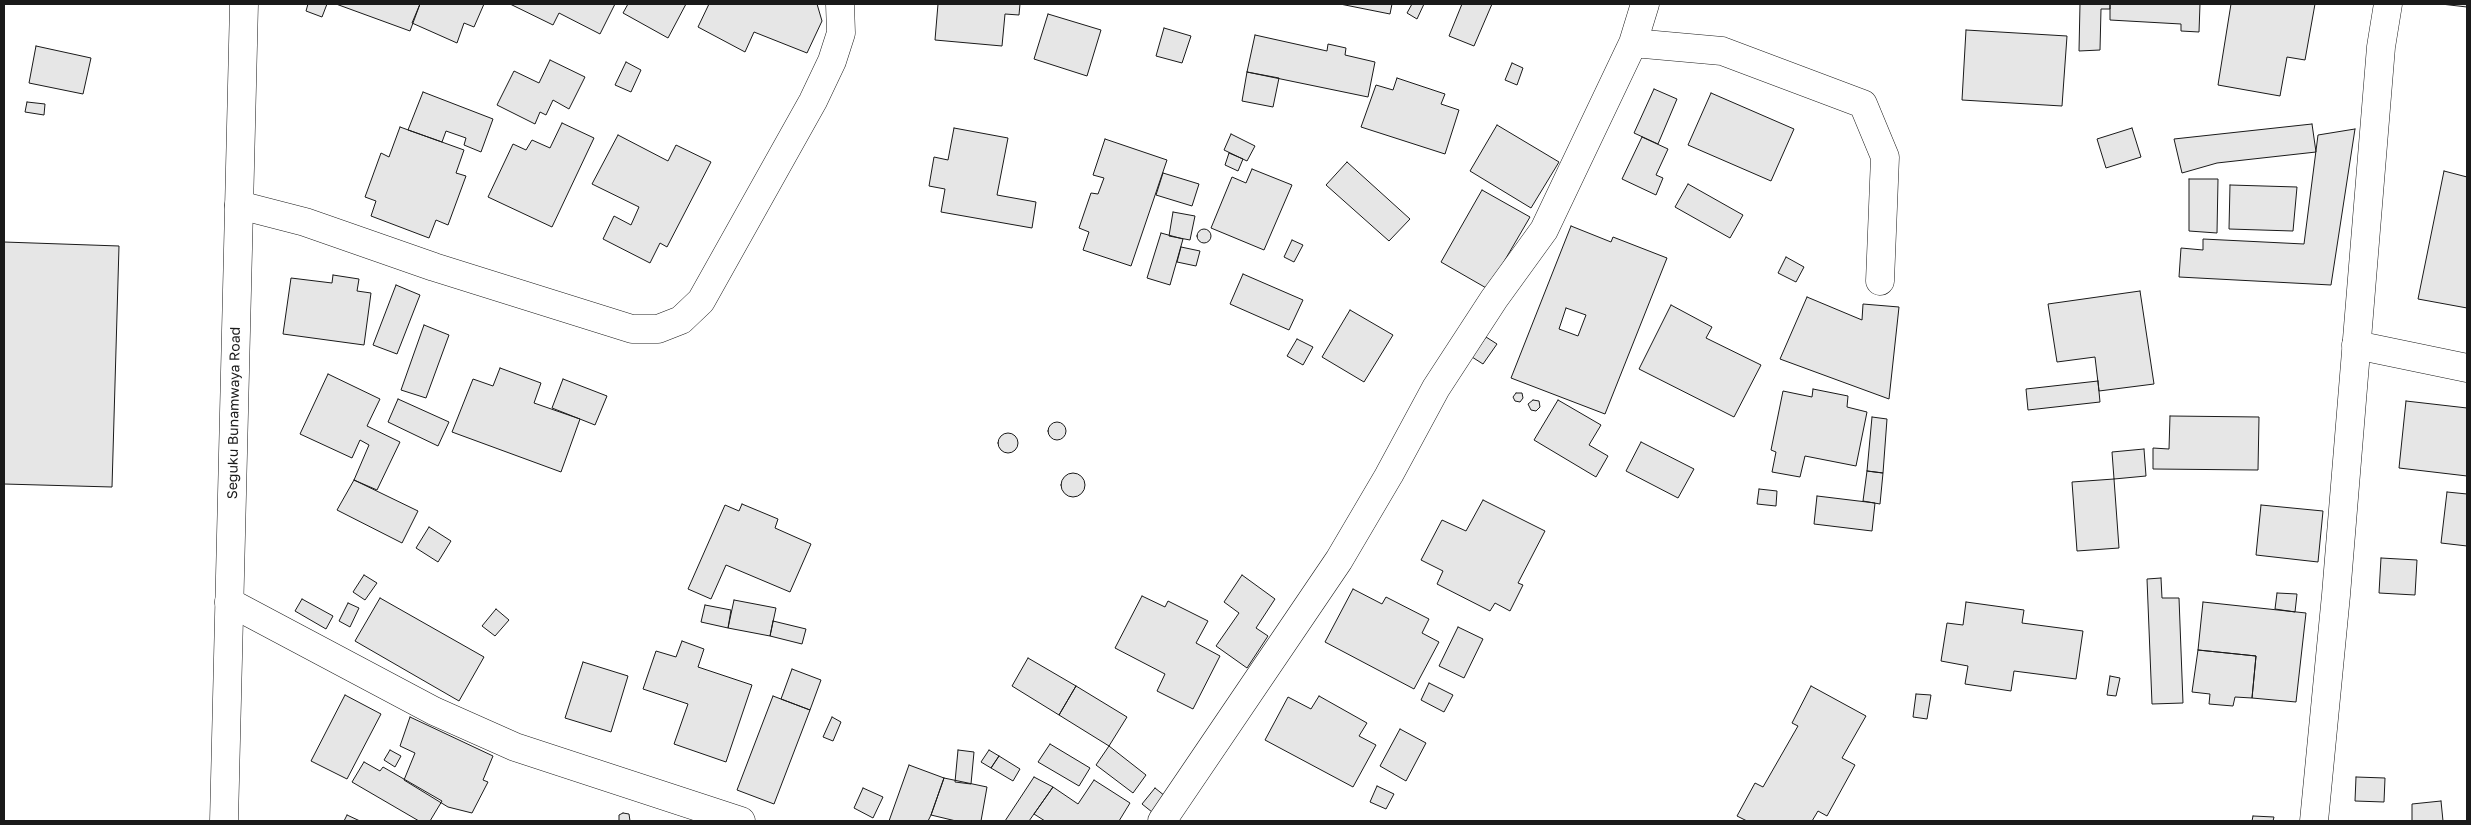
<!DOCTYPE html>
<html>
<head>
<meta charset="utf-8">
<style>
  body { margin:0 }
  #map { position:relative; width:2471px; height:825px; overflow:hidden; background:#fff; font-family:"Golos Text",sans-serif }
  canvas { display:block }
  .frame { position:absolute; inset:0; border:5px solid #1a1a1a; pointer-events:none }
</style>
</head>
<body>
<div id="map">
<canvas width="2471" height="825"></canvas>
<div class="frame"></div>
</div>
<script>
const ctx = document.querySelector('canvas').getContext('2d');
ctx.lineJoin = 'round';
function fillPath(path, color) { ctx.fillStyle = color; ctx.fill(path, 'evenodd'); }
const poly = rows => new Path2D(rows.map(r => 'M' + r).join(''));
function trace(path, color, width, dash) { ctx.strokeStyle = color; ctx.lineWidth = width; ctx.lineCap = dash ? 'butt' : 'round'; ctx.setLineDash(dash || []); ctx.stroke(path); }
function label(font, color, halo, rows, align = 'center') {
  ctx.font = font + ' "Golos Text",sans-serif'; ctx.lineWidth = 4; ctx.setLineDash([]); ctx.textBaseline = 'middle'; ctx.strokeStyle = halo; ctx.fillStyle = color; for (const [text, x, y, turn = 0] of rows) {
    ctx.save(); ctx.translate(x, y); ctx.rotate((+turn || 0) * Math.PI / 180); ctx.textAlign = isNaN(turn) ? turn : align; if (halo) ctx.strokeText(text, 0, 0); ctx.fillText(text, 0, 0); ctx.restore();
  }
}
const building = poly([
  [308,4,327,4,322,17,306,11,308,4],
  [336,4,420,4,410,31,336,4],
  [420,4,484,4,474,27,464,23,457,43,412,23,420,4],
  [510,4,615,4,600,34,559,13,553,25,510,4],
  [628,4,686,4,668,38,623,13,628,4],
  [709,4,817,4,822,21,807,53,754,32,745,52,698,27,709,4],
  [938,4,1020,4,1019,15,1005,14,1002,46,935,40,938,4],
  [1340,4,1392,4,1390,14,1340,4],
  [1412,4,1424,4,1417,19,1407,13,1412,4],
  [1462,4,1492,4,1474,46,1449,36,1462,4],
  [2080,4,2110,4,2110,9,2101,9,2100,50,2079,51,2080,4],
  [2110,4,2200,4,2199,32,2181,31,2181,24,2110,20,2110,4],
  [2231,4,2315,4,2305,60,2287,57,2280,96,2218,85,2231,4],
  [2440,4,2467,4,2467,7,2441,4,2440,4],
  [1048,14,1101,30,1087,76,1034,59,1048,14],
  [1164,28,1191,36,1182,63,1156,56,1164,28],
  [1966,30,2067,36,2062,106,1962,100,1966,30],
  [1255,35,1327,51,1328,44,1346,48,1345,55,1375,62,1368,97,1247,72,1255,35],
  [36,46,91,58,83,94,29,83,36,46],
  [550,60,585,77,569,109,553,100,546,115,540,112,535,124,497,105,514,71,539,83,550,60],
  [626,62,641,70,631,92,615,85,626,62],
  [1512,63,1523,68,1517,85,1505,80,1512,63],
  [1247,72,1279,78,1273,107,1242,101,1247,72],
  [1397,78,1445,94,1441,104,1459,110,1445,154,1361,127,1376,85,1393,90,1397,78],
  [1654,89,1677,99,1658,144,1634,133,1654,89],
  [423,92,493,119,481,152,464,145,466,138,446,131,442,142,408,130,423,92],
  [1711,93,1794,129,1771,181,1688,145,1711,93],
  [27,102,45,104,44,115,25,112,27,102],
  [562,123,594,138,552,227,488,197,513,144,526,150,532,140,550,148,562,123],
  [2312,124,2316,152,2217,163,2182,173,2174,139,2312,124],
  [1497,125,1559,162,1531,208,1470,171,1497,125],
  [400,127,464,150,456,173,466,176,448,225,436,220,429,238,371,216,376,201,365,197,381,153,389,157,400,127],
  [954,128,1008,138,997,195,1036,202,1032,228,941,212,945,189,929,186,934,157,948,160,954,128],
  [2132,128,2141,157,2106,168,2097,139,2132,128],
  [2355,129,2331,285,2179,277,2181,248,2203,250,2203,239,2304,244,2318,135,2355,129],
  [1231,134,1255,146,1247,161,1224,150,1231,134],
  [618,135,668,161,676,145,711,162,667,247,660,243,650,263,603,239,614,216,631,225,639,207,592,184,618,135],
  [1642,137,1668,149,1656,175,1663,178,1656,195,1622,179,1642,137],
  [1105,139,1167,160,1131,266,1083,250,1089,232,1079,228,1091,193,1098,194,1104,178,1093,175,1105,139],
  [1229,153,1243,159,1238,171,1225,165,1229,153],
  [1347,162,1410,219,1389,241,1326,185,1347,162],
  [1252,169,1292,185,1264,250,1211,228,1232,177,1246,183,1252,169],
  [2444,171,2467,177,2467,308,2418,299,2444,171],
  [1163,173,1199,184,1192,206,1156,195,1163,173],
  [2189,179,2218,179,2217,233,2189,231,2189,179],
  [1688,184,1743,215,1730,238,1675,207,1688,184],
  [2230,185,2297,187,2293,231,2229,229,2230,185],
  [1482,190,1530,217,1488,289,1441,262,1482,190],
  [1173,212,1195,216,1190,240,1169,236,1173,212],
  [1571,226,1611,242,1613,237,1667,258,1605,414,1511,378,1571,226],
  [1566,308,1586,315,1578,336,1559,329,1566,308],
  '1197 236a7 7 0 1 1 14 0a7 7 0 1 1-14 0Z',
  [1161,233,1183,239,1170,285,1147,278,1161,233],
  [1292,240,1303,245,1294,262,1284,257,1292,240],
  [4,242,119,246,112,487,4,484,4,242],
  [1181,247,1200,251,1196,266,1177,262,1181,247],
  [1786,257,1804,267,1796,282,1778,273,1786,257],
  [1243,274,1303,300,1289,330,1230,304,1243,274],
  [333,275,359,279,357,291,371,293,364,345,283,334,291,278,332,283,333,275],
  [396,285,420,295,397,354,373,345,396,285],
  [2140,291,2154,384,2099,391,2095,357,2057,362,2048,304,2140,291],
  [1807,297,1862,320,1863,304,1899,307,1889,399,1780,359,1807,297],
  [1671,305,1712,327,1706,338,1761,365,1734,417,1639,369,1671,305],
  [1350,310,1393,335,1364,382,1322,357,1350,310],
  [424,325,449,335,426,398,401,390,424,325],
  [1486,337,1497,344,1483,364,1472,357,1486,337],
  [1297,339,1313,347,1303,365,1287,356,1297,339],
  [500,368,541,383,534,403,580,419,561,472,452,432,473,379,493,386,500,368],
  [328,374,380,399,367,426,400,442,377,490,354,480,369,445,360,440,352,458,300,434,328,374],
  [563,379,607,396,595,425,552,408,563,379],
  [2098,381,2100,402,2028,410,2026,389,2098,381],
  [1813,389,1848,396,1847,407,1867,412,1856,466,1805,456,1800,477,1772,472,1776,452,1771,450,1783,391,1812,397,1813,389],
  [1516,393,1522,393,1523,398,1520,402,1515,401,1513,397,1516,393],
  [398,399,449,422,438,446,388,422,398,399],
  [1533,400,1539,401,1540,407,1536,411,1531,410,1528,404,1533,400],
  [1558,400,1601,425,1589,445,1608,456,1596,477,1534,440,1558,400],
  [2406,401,2467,408,2467,476,2399,468,2406,401],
  [2170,416,2259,417,2258,470,2153,469,2153,448,2169,449,2170,416],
  [1872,417,1887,419,1883,473,1867,471,1872,417],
  '1048 431a9 9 0 1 1 18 0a9 9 0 1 1-18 0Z',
  '998 443a10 10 0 1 1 20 0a10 10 0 1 1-20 0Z',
  [1641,442,1694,469,1678,498,1626,471,1641,442],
  [2144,449,2146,476,2114,479,2112,452,2144,449],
  [1867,471,1883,473,1880,504,1863,501,1867,471],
  '1061 485a12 12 0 1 1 24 0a12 12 0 1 1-24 0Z',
  [2114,479,2119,548,2077,551,2072,482,2114,479],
  [354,480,418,511,402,543,337,510,354,480],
  [1759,489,1777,491,1776,506,1757,504,1759,489],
  [2447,492,2467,494,2467,546,2441,543,2447,492],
  [1817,496,1875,503,1872,531,1814,524,1817,496],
  [1483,500,1545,531,1518,583,1523,585,1510,611,1495,603,1490,611,1437,584,1443,571,1421,560,1442,520,1466,531,1483,500],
  [742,504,778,519,775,528,811,544,790,592,726,565,711,599,688,589,725,505,739,511,742,504],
  [2261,505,2323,511,2318,562,2256,555,2261,505],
  [429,527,451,541,438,562,416,548,429,527],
  [2381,558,2417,560,2415,595,2379,593,2381,558],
  [364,575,377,583,365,600,353,592,364,575],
  [1242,575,1275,599,1256,628,1268,636,1247,668,1216,646,1239,613,1224,602,1242,575],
  [2161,578,2162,598,2179,598,2183,703,2152,704,2147,579,2161,578],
  [1353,589,1382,604,1386,597,1429,619,1422,633,1439,642,1414,689,1325,642,1353,589],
  [2277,593,2297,594,2295,612,2275,609,2277,593],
  [1142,596,1165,607,1168,601,1208,621,1196,643,1220,656,1193,709,1157,691,1165,674,1115,648,1142,596],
  [380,598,484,657,459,701,355,641,380,598],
  [302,599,333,616,326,629,295,611,302,599],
  [734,600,776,608,770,636,728,628,734,600],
  [1966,602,2024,610,2022,623,2083,631,2076,679,2014,671,2011,691,1965,684,1968,666,1941,661,1947,623,1963,625,1966,602],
  [2203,602,2306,613,2296,702,2252,698,2256,656,2198,650,2203,602],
  [348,603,359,608,350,627,339,621,348,603],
  [705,605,731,610,728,628,701,622,705,605],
  [496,609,509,620,495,636,482,626,496,609],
  [773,621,806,629,802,644,770,636,773,621],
  [1458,627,1483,639,1464,678,1439,666,1458,627],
  [682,641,704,649,698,667,752,685,726,762,674,744,688,704,643,689,656,651,676,657,682,641],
  [2198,650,2256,656,2252,698,2235,697,2233,706,2209,704,2210,694,2192,692,2198,650],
  [1028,658,1076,686,1059,715,1012,686,1028,658],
  [583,662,628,676,611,732,565,718,583,662],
  [792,669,821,680,810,710,781,699,792,669],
  [2110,676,2120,678,2116,696,2107,695,2110,676],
  [1429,683,1453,695,1444,712,1421,700,1429,683],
  [1076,686,1127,717,1109,746,1059,715,1076,686],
  [1811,686,1866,716,1842,758,1855,765,1827,816,1818,811,1812,821,1747,821,1737,816,1755,783,1763,787,1798,726,1792,723,1811,686],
  [1916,694,1931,695,1927,719,1913,717,1916,694],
  [345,695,381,714,347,779,311,761,345,695],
  [773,696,810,710,774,804,737,790,773,696],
  [1319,696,1367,723,1359,736,1376,745,1353,787,1265,740,1288,697,1311,709,1319,696],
  [410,717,493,756,483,780,488,782,472,813,448,807,404,780,415,753,400,746,410,717],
  [832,717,841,722,833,741,823,737,832,717],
  [1400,729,1426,743,1406,781,1380,766,1400,729],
  [1050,744,1090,768,1079,786,1038,762,1050,744],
  [1109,746,1146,775,1133,793,1096,765,1109,746],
  [390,750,401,756,395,767,384,760,390,750],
  [958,750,974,752,971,784,955,782,958,750],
  [989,750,999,756,991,768,981,762,989,750],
  [999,756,1020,769,1013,781,991,768,999,756],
  [364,762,380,771,383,767,442,801,430,821,419,821,352,782,364,762],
  [909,765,944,778,931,815,928,821,889,821,909,765],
  [1034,777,1053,787,1029,821,1005,821,1034,777],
  [2356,777,2385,778,2384,802,2355,801,2356,777],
  [944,778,987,787,981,821,956,821,931,815,944,778],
  [1094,780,1130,803,1119,821,1045,821,1034,814,1053,787,1078,804,1094,780],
  [1377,786,1394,794,1386,809,1370,802,1377,786],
  [863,788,883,797,873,818,854,808,863,788],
  [1155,788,1165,796,1152,812,1142,804,1155,788],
  [2441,801,2443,821,2412,821,2412,804,2441,801],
  [623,813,629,814,630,821,619,821,619,815,623,813],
  [347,815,360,821,344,821,347,815],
  [2253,816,2274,817,2273,821,2252,821,2253,816]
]);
fillPath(building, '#e6e6e6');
trace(building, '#1a1a1a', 1);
const street = poly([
  [1633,43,1645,4],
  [239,205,305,222,434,267,632,329,658,329,681,320,701,301,813,101,832,61,841,33,840,4],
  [2356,345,2467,368],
  [229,602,434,711,515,747,741,821],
  [1162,821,1339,560,1389,475,1436,388,1494,299,1544,230,1633,43,1722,51,1863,104,1885,157,1880,281]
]);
const secondary = poly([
  [224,821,244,4],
  [2314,821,2336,595,2381,47,2388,4]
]);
trace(street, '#1a1a1a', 29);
trace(secondary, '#1a1a1a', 29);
trace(street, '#fff', 28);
trace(secondary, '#fff', 28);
label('14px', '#1a1a1a', '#fff', [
  ["Seguku Bunamwaya Road",234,413,-89]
]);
</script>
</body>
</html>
